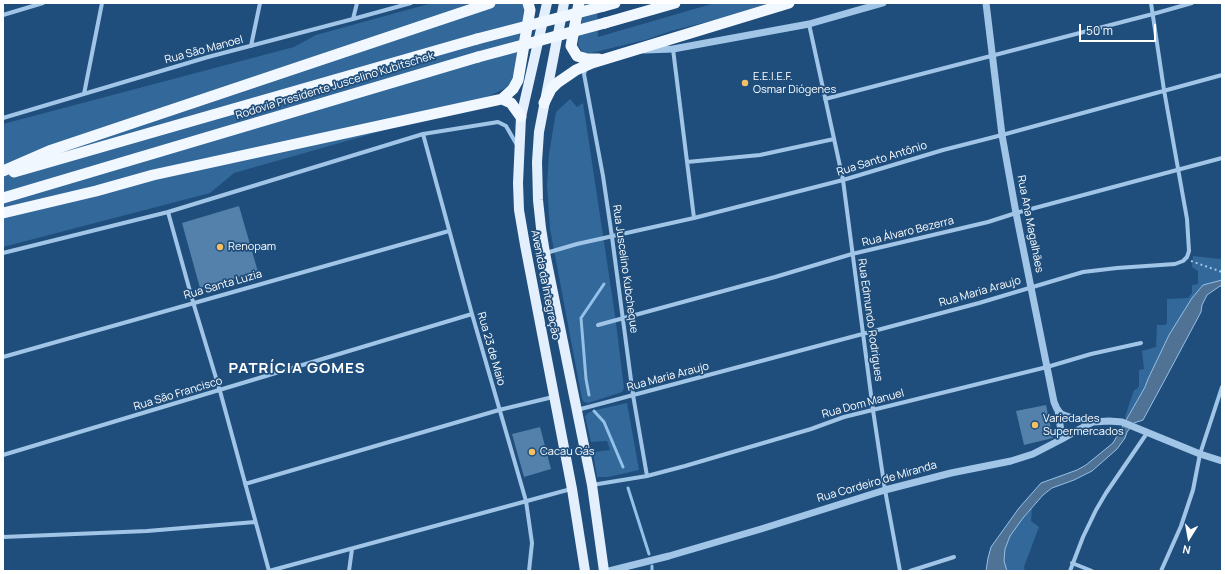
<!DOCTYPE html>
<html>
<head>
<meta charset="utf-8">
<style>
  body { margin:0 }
  #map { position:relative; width:1225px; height:574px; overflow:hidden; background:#1f4e7c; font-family:Manrope,sans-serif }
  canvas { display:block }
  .frame { position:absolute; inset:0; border:4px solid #fff; pointer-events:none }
  .north { position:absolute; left:1169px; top:518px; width:40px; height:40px; -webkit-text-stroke:3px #1f4e7c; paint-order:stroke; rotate:191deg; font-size:11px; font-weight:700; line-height:16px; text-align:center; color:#fff }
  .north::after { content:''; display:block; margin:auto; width:14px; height:18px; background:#fff; clip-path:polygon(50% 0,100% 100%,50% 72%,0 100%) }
  .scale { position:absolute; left:1079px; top:24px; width:77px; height:18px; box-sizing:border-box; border:2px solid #fff; border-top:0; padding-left:5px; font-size:12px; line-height:14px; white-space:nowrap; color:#fff; -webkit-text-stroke:3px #1f4e7c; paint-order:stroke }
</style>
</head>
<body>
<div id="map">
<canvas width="1225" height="574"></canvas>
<div class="frame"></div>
<div class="north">N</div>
<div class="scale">50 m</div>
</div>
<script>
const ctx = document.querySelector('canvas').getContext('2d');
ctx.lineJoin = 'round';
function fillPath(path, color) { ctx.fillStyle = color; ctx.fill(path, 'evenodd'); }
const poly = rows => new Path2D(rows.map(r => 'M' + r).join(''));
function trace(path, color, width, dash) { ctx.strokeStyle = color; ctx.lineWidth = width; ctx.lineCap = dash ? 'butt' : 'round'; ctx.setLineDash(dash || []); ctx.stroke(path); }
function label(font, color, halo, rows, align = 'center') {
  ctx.font = font + ' Manrope,sans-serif'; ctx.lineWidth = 3.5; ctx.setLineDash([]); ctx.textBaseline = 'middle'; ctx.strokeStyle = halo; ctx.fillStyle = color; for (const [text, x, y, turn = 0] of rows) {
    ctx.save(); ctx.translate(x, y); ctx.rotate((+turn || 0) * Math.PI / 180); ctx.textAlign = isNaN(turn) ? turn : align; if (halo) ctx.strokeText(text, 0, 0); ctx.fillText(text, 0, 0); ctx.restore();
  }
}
fillPath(poly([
  [432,3,526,3,517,75,509,86,470,106,234,173,210,193,3,247,3,124,294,47,316,35],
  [585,3,597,3,598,37,715,3,769,3,722,18,671,31,645,40,591,53,586,54,581,50,578,45],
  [570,99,577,107,583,103,615,315,624,388,622,392,588,403,584,402,582,399,550,229,547,185,549,154,556,112],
  [1222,254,1222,280,1203,285,1192,298,1169,335,1148,379,1145,387,1126,419,1125,417,1134,390,1137,389,1139,386,1139,370,1144,369,1142,351,1156,347,1157,325,1165,325,1167,323,1167,299,1188,298,1192,293,1192,285,1198,284,1198,271,1192,267,1193,256,1220,259],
  [627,403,639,470,608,477,597,477,593,452,610,450,607,441,591,442,585,416,588,413,596,410],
  [1032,508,1031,521,1039,527,1024,567,1025,571,1007,571,1004,561,1005,549,1010,536,1023,518]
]), '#32689a');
const water = poly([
  [1222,280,1222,286,1220,286,1207,295,1202,305,1201,312,1162,385,1143,420,1134,423,1127,432,1125,438,1117,449,1092,471,1074,480,1052,488,1043,495,1023,518,1010,536,1005,549,1004,561,1007,571,986,571,988,558,991,547,1019,508,1041,483,1077,470,1086,465,1113,443,1145,387,1148,379,1169,335,1192,298,1203,285,1222,280]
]);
fillPath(water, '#507395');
trace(water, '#94c1e8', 1);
trace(poly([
  [589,395,586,379,581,318,604,284],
  [594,411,604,422,623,467],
  [628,488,649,554],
  [652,571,652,566]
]), '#94c1e8', 3);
fillPath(poly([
  [239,206,258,272,200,288,182,223],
  [1046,405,1053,438,1024,445,1016,411],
  [540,427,551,469,524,477,512,434]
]), '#5481ab');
trace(poly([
  [1191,261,1222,272]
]), '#a1c5e7', 2, [2, 3]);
trace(poly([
  [3,15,43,3],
  [353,19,357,3],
  [809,24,843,180,873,410,885,490,900,571],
  [251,46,260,3],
  [673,49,694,218],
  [586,67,584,74,603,176,612,237,633,395,647,476],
  [84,94,102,3],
  [825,99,1153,14,1192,3],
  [3,118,208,57,353,19,411,3],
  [423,134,472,314,526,501,532,543,529,571],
  [687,162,760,155,834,139],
  [168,212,193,302,220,391,269,571],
  [3,253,168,212,423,134,498,122,506,126,517,145],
  [546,253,577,244,694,218,843,180,943,150,1002,135,1222,75],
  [598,325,775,277,852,254,988,222,1016,213,1222,158],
  [3,357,449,231],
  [577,410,979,303,1083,272,1117,268,1175,264,1183,261,1187,257,1189,251,1187,219,1164,90,1151,3],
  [3,455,472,314],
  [245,484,499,410,553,397],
  [592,485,647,476,685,466,811,429,844,417,1047,367,1091,354,1141,343],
  [3,537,147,531,255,522],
  [1072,563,1092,571],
  [269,571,571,489],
  [349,571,352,549],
  [910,571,954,557],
  [1070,571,1083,537,1096,510,1106,493,1147,433],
  [1161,571,1181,526,1193,490,1200,454,1222,387]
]), '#a1c5e7', 4);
trace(poly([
  [986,3,1002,135,1016,213,1054,402,1057,409,1061,414,1069,417,1093,422],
  [644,50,673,49,809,24,883,3],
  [1058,410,1062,439],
  [609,571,669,556,761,529,885,490,951,473,1011,461,1033,454,1062,439,1076,431,1093,422,1109,421,1122,422,1200,454,1222,461]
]), '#a1c5e7', 7);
trace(poly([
  [547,3,521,117,518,183,519,210,525,245,572,489,585,571],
  [564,3,539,132,537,162,538,200,541,228,545,253,592,485,604,571]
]), '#e3effd', 10);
trace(poly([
  [579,3,571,46,577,56,587,59,599,59],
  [604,6,615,3],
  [605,23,675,3],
  [502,99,511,103,521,117],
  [544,103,551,89,557,83,576,70,592,63,789,3],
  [3,171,49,151,490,3],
  [14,172,477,39],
  [3,198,478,57],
  [3,213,96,191,153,175,502,99,513,89,518,80,530,10,528,3]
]), '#f1f7fe', 11);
trace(poly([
  [477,39,604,6],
  [478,57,605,23]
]), '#f1f7fe', 11);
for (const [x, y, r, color] of [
  [745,83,4,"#f5c061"],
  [220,247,4,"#f5c061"],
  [1035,425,4,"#f5c061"],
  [532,452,4,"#f5c061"]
]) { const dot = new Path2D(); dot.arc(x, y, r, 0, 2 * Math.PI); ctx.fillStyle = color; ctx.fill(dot); trace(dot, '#1f4e7c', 1.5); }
label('11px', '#fff', '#1f4e7c', [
  ["Rua São Manoel",204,50,-15],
  ["Rodovia Presidente Juscelino Kubitschek",335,86,-17],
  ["Rua Santo Antônio",882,159,-17],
  ["Rua Ana Magalhães",1030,224,79],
  ["Rua Álvaro Bezerra",908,232,-14],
  ["Rua Juscelino Kubcheque",625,269,82],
  ["Rua Santa Luzia",223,285,-16],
  ["Avenida da Integração",545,285,79],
  ["Rua Maria Araujo",980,292,-16],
  ["Rua Edmundo Rodrigues",870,320,82],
  ["Rua 23 de Maio",491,349,74],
  ["Rua Maria Araujo",668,377,-15],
  ["Rua São Francisco",178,394,-17],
  ["Rua Dom Manuel",863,404,-15],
  ["Rua Cordeiro de Miranda",877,482,-16]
]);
label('11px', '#fff', '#1f4e7c', [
  ["E.E.I.E.F.",753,77],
  ["Osmar Diógenes",753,90],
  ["Renopam",228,247],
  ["Variedades",1043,419],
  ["Supermercados",1043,432],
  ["Cacau Gás",540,452]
], 'left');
ctx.letterSpacing = '1px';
label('bold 15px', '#fff', '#1f4e7c', [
  ["PATRÍCIA GOMES",297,369]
]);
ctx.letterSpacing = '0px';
</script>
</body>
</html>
